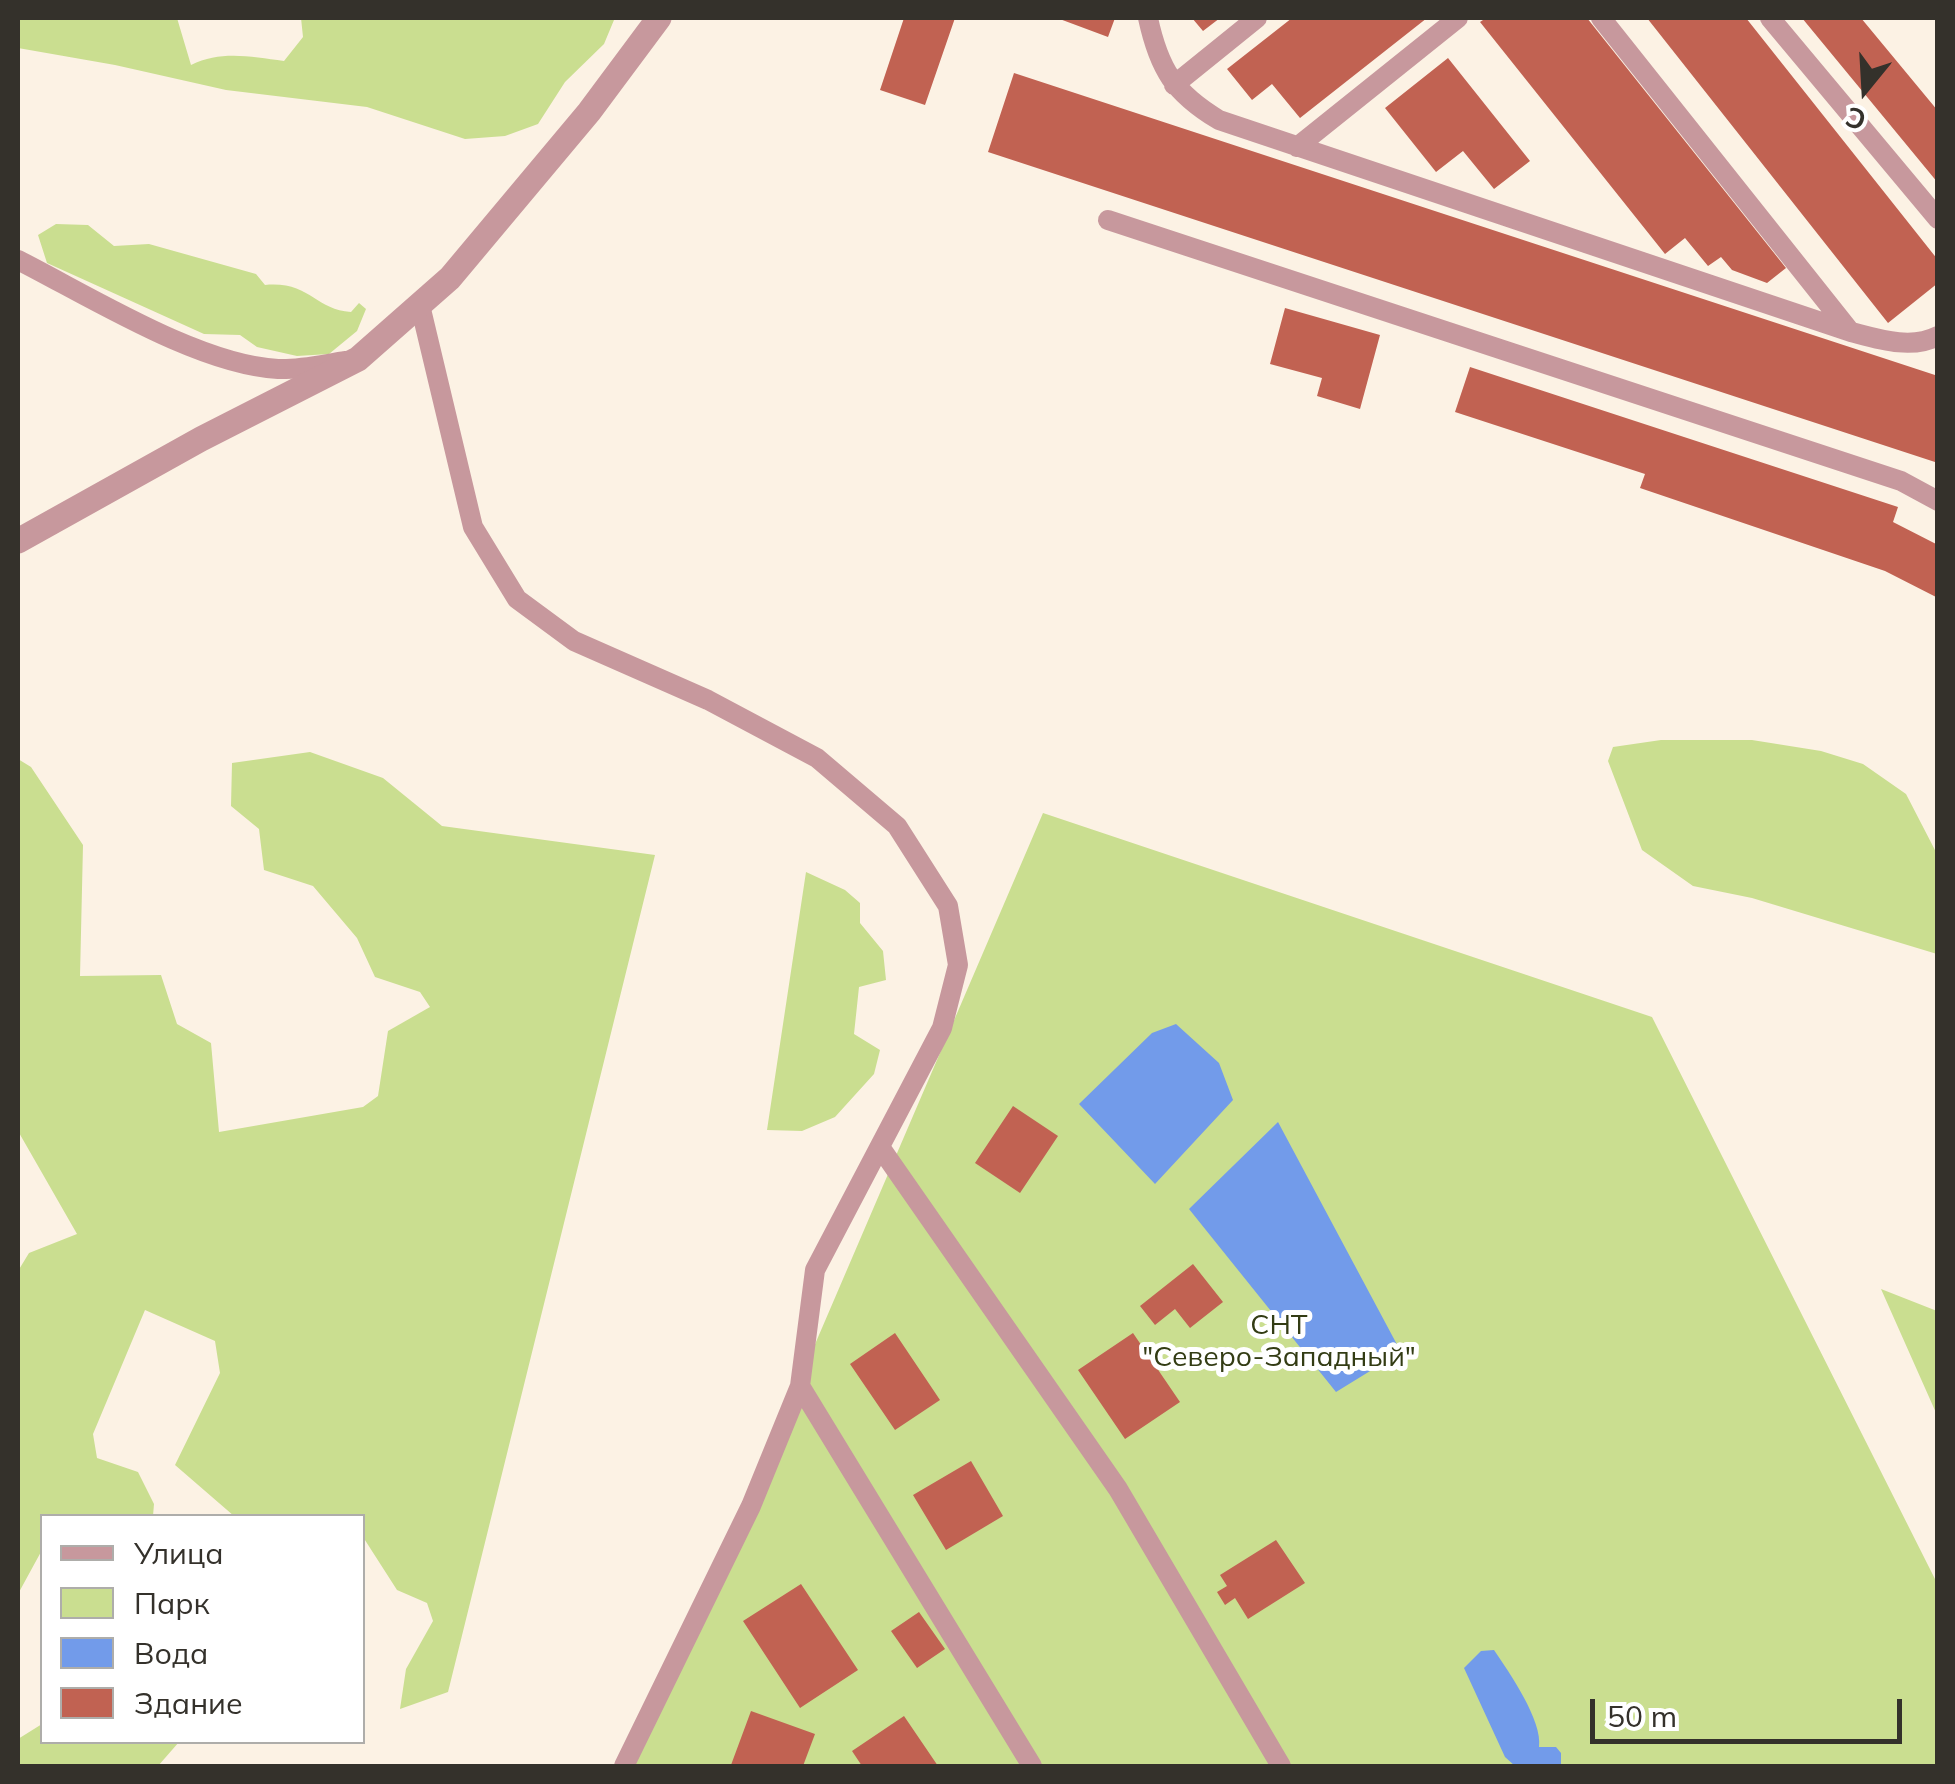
<!DOCTYPE html>
<html>
<head>
<meta charset="utf-8">
<style>
  body { margin:0 }
  #map { position:relative; width:1955px; height:1784px; overflow:hidden; background:#fcf2e4; font-family:Mulish,sans-serif }
  canvas { display:block }
  .frame { position:absolute; inset:0; border:20px solid #34312b; pointer-events:none }
  .legend { position:absolute; left:40px; top:1514px; width:325px; height:230px; box-sizing:border-box; background:#fff; border:2px solid #aeadaa; margin:0; padding:12px 18px; list-style:none; font-size:30px; color:#34312b }
  .legend li { display:flex; align-items:center; gap:20px; height:50px }
  .legend b { width:50px; border:2px solid #aeadaa }
  .north { position:absolute; left:1815px; top:40px; width:100px; height:100px; -webkit-text-stroke:8px #fff; paint-order:stroke; rotate:198deg; font-size:28px; font-weight:700; line-height:40px; text-align:center; color:#34312b }
  .north::after { content:''; display:block; margin:auto; width:35px; height:45px; background:#34312b; clip-path:polygon(50% 0,100% 100%,50% 72%,0 100%) }
  .scale { position:absolute; left:1590px; top:1699px; width:312px; height:45px; box-sizing:border-box; border:5px solid #34312b; border-top:0; padding-left:12px; font-size:30px; line-height:35px; white-space:nowrap; color:#34312b; -webkit-text-stroke:8px #fff; paint-order:stroke }
</style>
</head>
<body>
<div id="map">
<canvas width="1955" height="1784"></canvas>
<div class="frame"></div>
<ul class="legend">
<li><b style="height:12px;background:#c7989d"></b>Улица</li>
<li><b style="height:28px;background:#cade90"></b>Парк</li>
<li><b style="height:28px;background:#729bea"></b>Вода</li>
<li><b style="height:28px;background:#c16252"></b>Здание</li>
</ul>
<div class="north">С</div>
<div class="scale">50 m</div>
</div>
<script>
const g = document.querySelector('canvas').getContext('2d');
g.lineJoin = 'round';
function paint(path, color) { g.fillStyle = color; g.fill(path, 'evenodd'); }
function strokePath(path, color, width, dash) { g.strokeStyle = color; g.lineWidth = width; g.lineCap = dash ? 'butt' : 'round'; g.setLineDash(dash || []); g.stroke(path); }
function label(font, color, halo, rows, align = 'center') {
  g.font = font + ' Mulish,sans-serif'; g.lineWidth = 10; g.setLineDash([]); g.textBaseline = 'middle'; g.strokeStyle = halo; g.fillStyle = color; for (const [text, x, y, turn = 0] of rows) {
    g.save(); g.translate(x, y); g.rotate((+turn || 0) * Math.PI / 180); g.textAlign = isNaN(turn) ? turn : align; if (halo) g.strokeText(text, 0, 0); g.fillText(text, 0, 0); g.restore();
  }
}
paint(new Path2D(`
  M18,18h159l14,47c31,-15 60,-8 93,-4l19,-24 -2,-19h318l-5,2 -10,24 -39,38 -27,42 -33,12 -40,3 -98,-32 -141,-17 -111,-25 -97,-17z
  M56,224l32,1 26,21 35,-2 107,30 9,11c45,-4 50,25 86,27l8,-9 7,6 -9,22 -28,23 -32,2 -40,-9 -17,-12 -36,-1 -157,-71 -9,-28z
  M1661,740h91l69,11 42,13 43,30 31,60v100l-185,-56 -59,-12 -51,-36 -34,-89 5,-14z
  M310,752l73,26 59,48 213,29 -207,837 -48,17 6,-40 27,-48 -6,-18 -30,-13 -34,-53 -1,-21h-128l-59,-51 45,-92 -5,-32 -70,-31 -52,124 4,24 41,14 16,32 -1,12h-111v34l-24,44v-323l11,-18 48,-19 -59,-103v-372l13,8 52,78 -3,131 81,-1 16,49 34,19 8,89 144,-25 15,-11 10,-65 42,-24 -10,-15 -45,-15 -18,-39 -44,-52 -49,-16 -5,-41 -28,-23 1,-43z
  M1043,813l609,204 285,566v183h-1303z
  M806,872l39,18 15,13v20l23,28 3,29 -27,7 -5,47 26,16 -6,24 -39,43 -33,14 -35,-1z
  M1881,1289l56,22v104z
  M42,1724v18h137l-21,24h-140v-27z`), '#cade90');
paint(new Path2D(`
  M1176,1024l43,39 14,37 -78,84 -76,-80 73,-71z
  M1278,1122l123,230 -65,40 -147,-183z
  M1494,1650c15,22 49,71 45,97h17l5,6v13h-46l-10,-9 -41,-89 17,-17z`), '#729bea');
paint(new Path2D(`
  M904,18h51l-30,87 -45,-15z
  M1057,18h58l-7,19z
  M1192,18h28l-17,13z
  M1292,18h135l-127,100 -28,-34 -20,16 -25,-31z
  M1486,18h101l199,250 -19,15 -35,-13 -11,-13 -13,9 -23,-28 -20,16 -185,-232z
  M1647,18h99l192,242v23l-50,40z
  M1802,18h59l77,93v72z
  M1448,58l82,103 -36,28 -31,-38 -27,21 -51,-64z
  M1014,73l924,303v87l-950,-311z
  M1285,308l95,27 -20,74 -43,-13 5,-18 -52,-14z
  M1470,367l428,140 -5,15 45,23v53l-53,-27 -245,-83 5,-14 -190,-62z
  M1013,1106l45,30 -38,57 -45,-30z
  M1193,1264l30,38 -33,26 -15,-19 -20,16 -15,-19z
  M895,1333l45,67 -45,30 -45,-66z
  M1133,1333l47,69 -55,37 -47,-69z
  M971,1461l32,55 -57,34 -33,-55z
  M1276,1540l29,43 -57,36 -13,-21 -10,7 -8,-13 10,-6 -7,-11z
  M801,1584l57,86 -58,38 -57,-87z
  M919,1612l26,37 -28,19 -26,-37z
  M751,1711l64,23 -12,32 -72,-1z
  M904,1716l34,50h-76l-10,-15z`), '#c16252');
strokePath(new Path2D(`
  M1148,18c11,51 26,75 71,102l632,212c27,7 60,18 87,4
  M1601,18l248,312
  M1770,18l168,201
  M1174,85l83,-67
  M1297,147l161,-129
  M1108,220l793,261 37,20
  M18,260c71,36 181,105 260,109 22,1 47,-5 68,-8
  M420,305l53,222 44,72 57,42 134,59 109,58 80,68 51,80 10,59 -16,63 -127,242 -15,116 -49,120 -127,260
  M880,1147l238,342 163,277
  M800,1386l232,380`), '#c7989d', 20);
strokePath(new Path2D(`
  M18,541l183,-102 157,-80 92,-81 139,-166 70,-94`), '#c7989d', 25);
label('28px', '#333c14', '#fff', [
  ["СНТ",1279,1326],
  ["\"Северо-Западный\"",1279,1358]
]);
</script>
</body>
</html>
